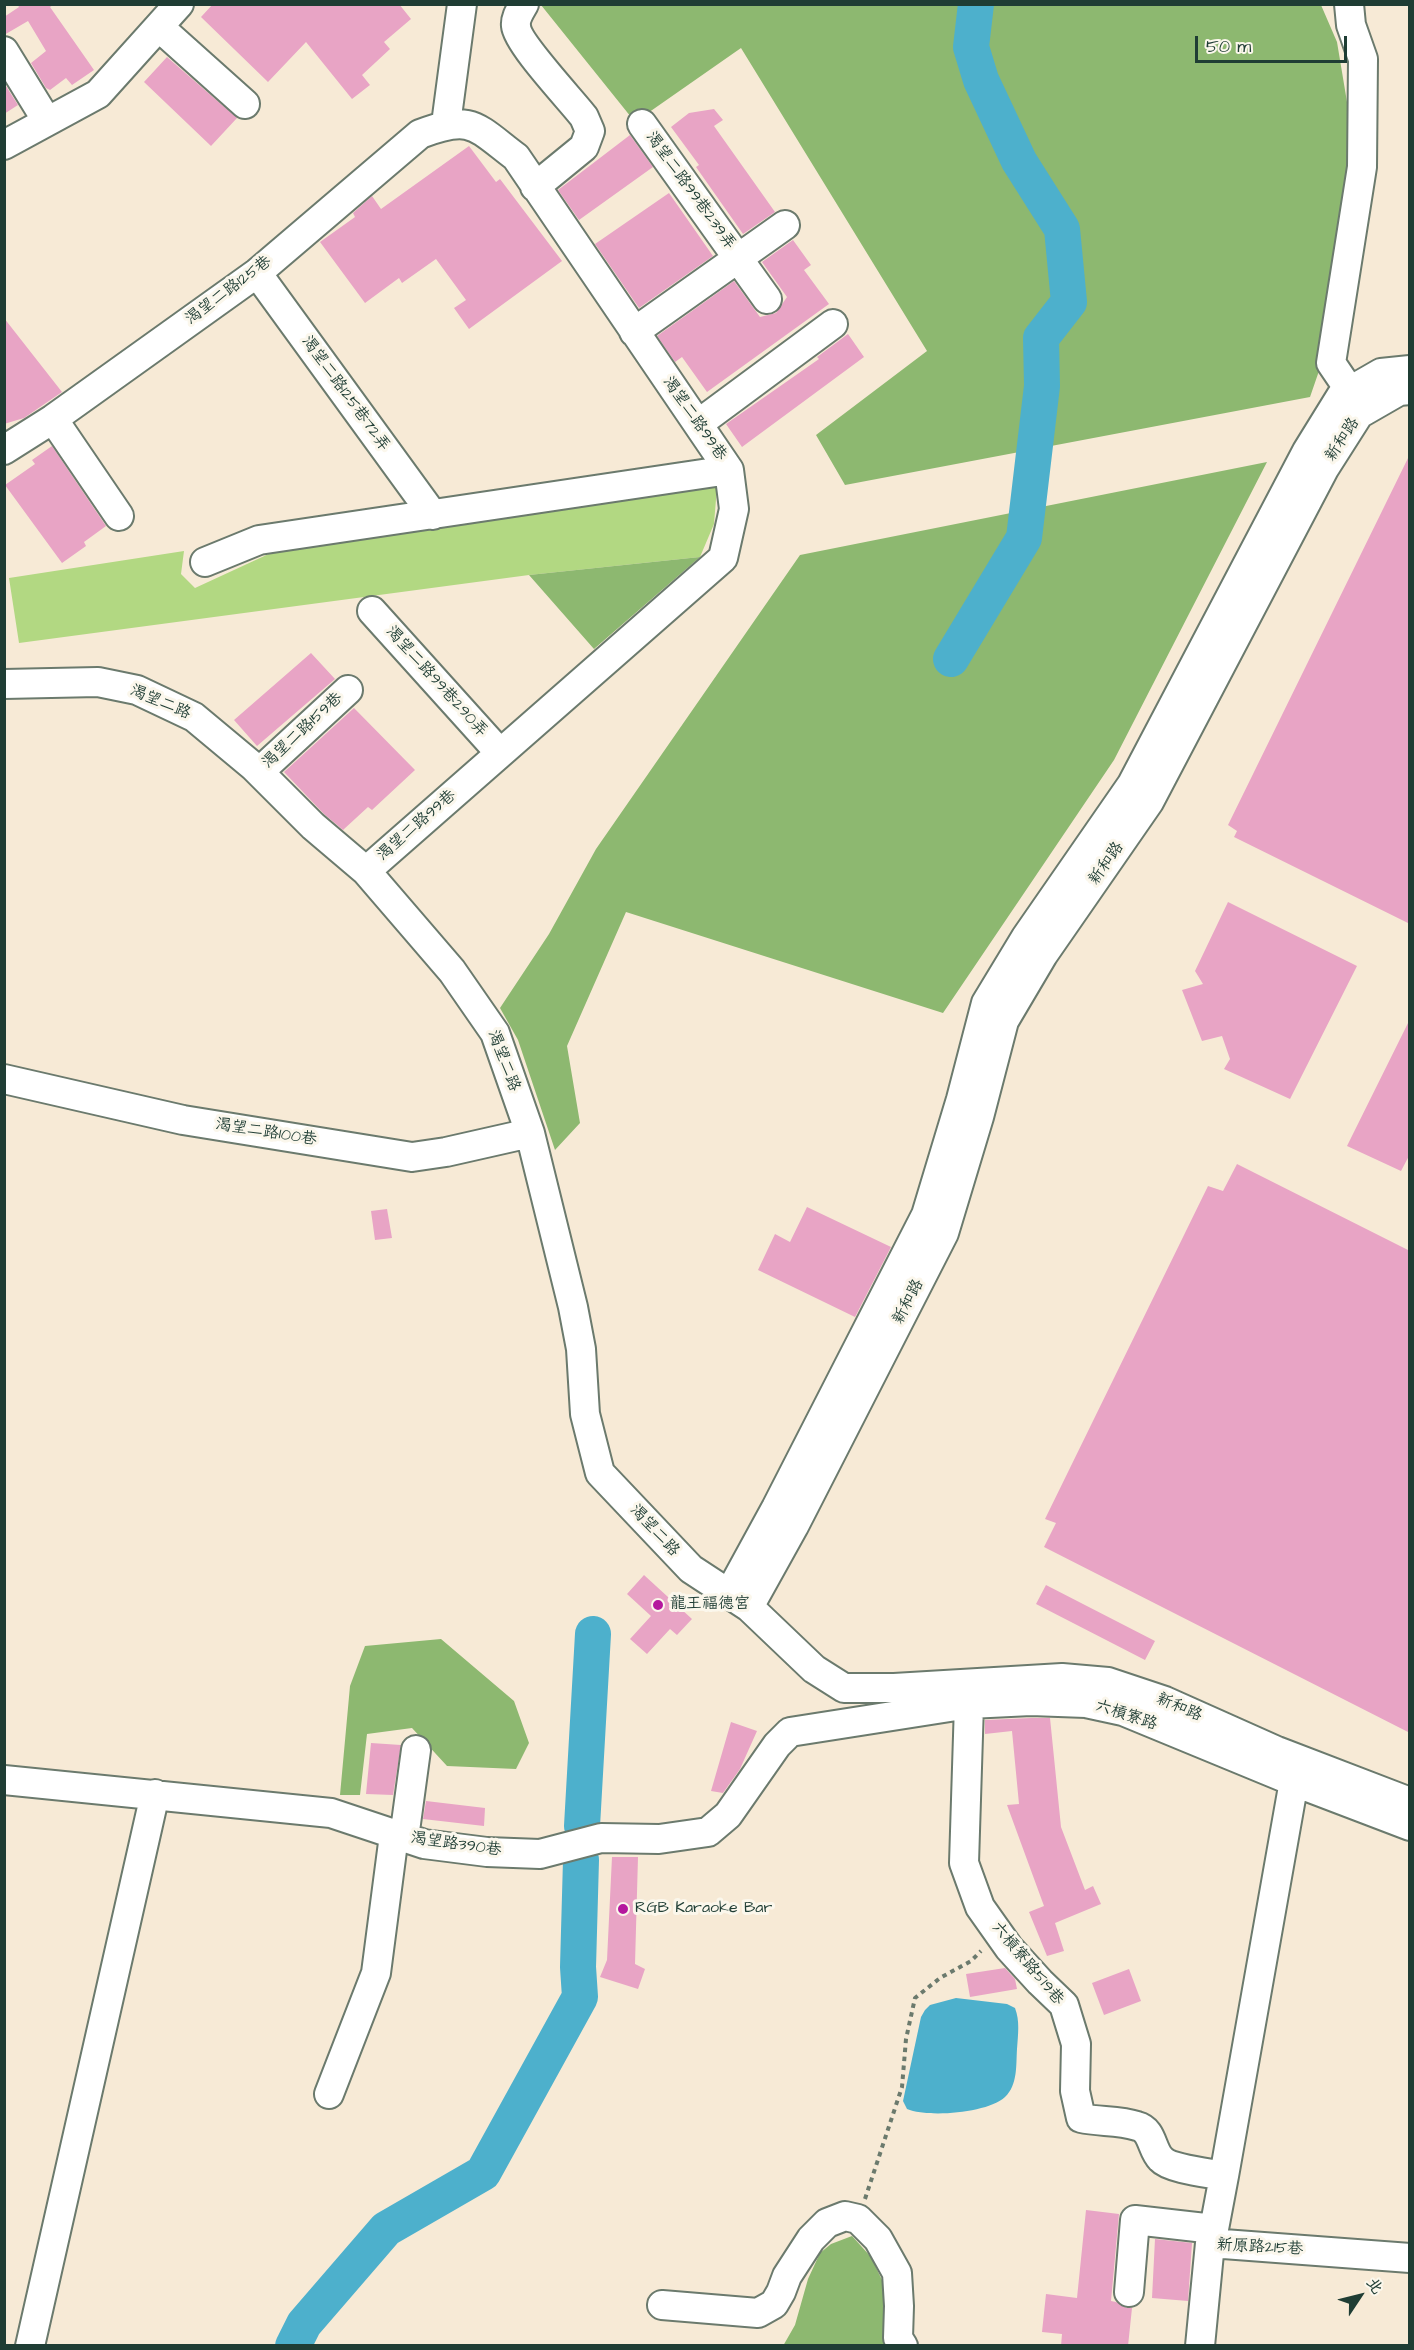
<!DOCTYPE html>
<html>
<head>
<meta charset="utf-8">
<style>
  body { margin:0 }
  #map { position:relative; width:1414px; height:2350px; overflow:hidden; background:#f7ead6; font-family:"Architects Daughter","LXGW WenKai TC",sans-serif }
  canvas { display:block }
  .frame { position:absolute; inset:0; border:6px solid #1f3d34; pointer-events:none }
  .north { position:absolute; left:1330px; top:2266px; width:60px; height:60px; -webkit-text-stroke:4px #fbf7ec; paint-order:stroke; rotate:55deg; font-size:16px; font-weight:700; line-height:24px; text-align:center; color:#1f3d34 }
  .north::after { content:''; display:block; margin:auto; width:21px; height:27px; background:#1f3d34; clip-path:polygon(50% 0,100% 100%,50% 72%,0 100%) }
  .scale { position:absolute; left:1195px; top:36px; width:152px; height:27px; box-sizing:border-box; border:3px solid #1f3d34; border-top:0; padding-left:8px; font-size:18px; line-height:21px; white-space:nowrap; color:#1f3d34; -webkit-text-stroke:4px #fbf7ec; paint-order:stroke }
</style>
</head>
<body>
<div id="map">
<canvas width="1414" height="2350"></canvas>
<div class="frame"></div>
<div class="north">北</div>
<div class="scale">50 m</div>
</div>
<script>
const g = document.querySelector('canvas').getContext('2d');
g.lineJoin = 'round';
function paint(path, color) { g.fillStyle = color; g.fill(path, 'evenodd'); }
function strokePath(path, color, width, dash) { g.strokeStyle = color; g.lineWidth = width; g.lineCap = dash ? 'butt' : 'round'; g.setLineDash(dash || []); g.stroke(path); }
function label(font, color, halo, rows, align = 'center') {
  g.font = font + ' "Architects Daughter","LXGW WenKai TC",sans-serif'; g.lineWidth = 6; g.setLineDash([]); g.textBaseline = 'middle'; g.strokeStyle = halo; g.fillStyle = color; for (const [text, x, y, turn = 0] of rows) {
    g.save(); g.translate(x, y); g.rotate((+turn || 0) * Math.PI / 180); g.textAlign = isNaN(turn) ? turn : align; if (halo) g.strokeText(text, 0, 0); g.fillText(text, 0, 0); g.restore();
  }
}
paint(new Path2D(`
  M717,487l-3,37 -14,33 -171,18 -510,68 -10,-65 175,-27 -3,23 14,14 78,-36z`), '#b2d882');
paint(new Path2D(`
  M541,5h780l16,37 18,108 -26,192 -19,55 -465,88 -29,-50 111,-84 -186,-303 -106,74z
  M1267,462l-153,298 -171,253 -317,-101 -59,134 13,77 -25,27 -37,-110 -18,-32 49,-74 47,-85 204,-294z
  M700,557l-106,92 -65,-74z
  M441,1639l73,62 15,42 -13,26 -69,-3 -35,-38 -45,6 -7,61h-20l10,-109 15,-40z
  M852,2236l19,21 11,23 6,65 -105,1 12,-21 13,-46 12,-26 11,-9z`), '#8db870');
paint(new Path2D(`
  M956,1998l51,6 8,4c5,13 3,26 2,41 -1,15 1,36 -12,48 -17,16 -77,21 -98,12l-4,-8 18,-84 4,-7 5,-5z`), '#4db0cc');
strokePath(new Path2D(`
  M951,659l73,-121 18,-152 -1,-48 28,-36 -7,-73 -43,-68 -38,-81 -10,-33 5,-43
  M582,1826l11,-192
  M293,2346l11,-22 82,-95 97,-56 97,-176 -2,-30 3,-107`), '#4db0cc', 36);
paint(new Path2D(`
  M17,4h37l-4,3 44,63 -22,15 -6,-7 -16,12 -4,-2 -15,-25 15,-12 -18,-30 -24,14v-18l15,-10z
  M213,4h186l12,15 -27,23 6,7 -28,26 8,10 -18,14 -46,-57 -38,40 -67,-65z
  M167,57l70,61 -26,28 -67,-64z
  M4,83l14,22 -14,9z
  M714,109l9,11 -9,6 61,86 -32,22 -47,-67 3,-2 -28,-38 18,-14z
  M630,135l23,32 -74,53 -21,-30z
  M469,146l27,36 4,-3 62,82 -93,68 -15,-21 12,-8 -30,-41 -34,24 -3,-5 -34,25 -45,-61 35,-25 -2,-4 19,-17 9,13z
  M669,193l44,63 -74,52 -44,-64z
  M793,240l18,25 -7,5 25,34 -122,88 -25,-35 -7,5 -18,-26 77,-55 26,36 16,-4 11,-16 -25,-35z
  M4,318l58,74 -38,26 -20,6z
  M848,334l16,23 -122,90 -16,-23 93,-65 -2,-2z
  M52,446l54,80 -22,16 2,4 -24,17 -57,-78 30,-21 -3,-4z
  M1410,454v470l-176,-87 3,-6 -9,-6z
  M311,653l24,26 -78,67 -23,-26z
  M354,708l61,62 -43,40 -4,-3 -25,23 -19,-16 -40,-42z
  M1228,902l129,64 -67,133 -66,-30 6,-10 -8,-23 -20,5 -20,-51 21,-6 -8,-13z
  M1410,1019v135l-9,17 -54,-25z
  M1237,1164l173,87v482l-366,-186 12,-24 -11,-4 163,-333 15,5z
  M807,1207l84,40 -36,70 -97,-47 17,-36 15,8z
  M387,1209l5,29 -17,2 -4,-29z
  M644,1575l48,44 -15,16 -7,-6 -23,25 -17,-15 21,-23 -24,-22z
  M1046,1585l109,56 -10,19 -109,-56z
  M1031,1718h19l11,109 24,63 8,-4 8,18 -46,19 9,28 -17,5 -18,-44 15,-6 -37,-101 12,-1 -7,-73 -27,3v-14z
  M731,1722l26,9 -17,38 -17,24 -12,-2z
  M371,1743l30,2 -8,50 -27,-1z
  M426,1801l59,7 -1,18 -61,-7z
  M612,1857h26l-3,107 10,5 -7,20 -38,-12 7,-17z
  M1005,1968l10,11 2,10 -47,8 -4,-23z
  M1129,1969l12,32 -37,14 -12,-32z
  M1086,2210l33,4 -8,87 5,1 11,6h5l-4,38h-67l1,-12 -20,-2 4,-38 31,4z
  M1155,2239l37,4 -4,58 -36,-3z`), '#e8a4c5');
const minor = new Path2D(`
  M524,4c-4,7 -9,14 -8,22 1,17 55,74 68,91l6,14 -6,16 -49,40
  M1349,4l2,21 12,34 -1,108 -31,196 19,28
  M159,27l86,77
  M4,51l43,70
  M446,124l16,-120
  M642,124l125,175
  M4,145l94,-51 81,-90
  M257,273l176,242
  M634,332l151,-107
  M53,419l66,97
  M698,424l135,-100
  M4,450l49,-31 204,-146 163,-139c52,-20 55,-8 96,23l213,313 5,39 -11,49 -357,313
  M205,562l54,-22 470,-70
  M372,611l128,142
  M4,684l94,-2 39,8 57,27 60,50 59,59 53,45 86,100 43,62 35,100 43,174 8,42 4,65 15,59 91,96 58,38 65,62 30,19h50l168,-10 46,4 57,19 112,50 133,51
  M259,772l89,-82
  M4,1079l179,41 229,37 34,-5 84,-19
  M729,1594l47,-86 150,-293 35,-116 25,-96 40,-66 106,-153 175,-333 34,-55 40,-23 29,-3
  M749,1607l45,-81 150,-293 35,-116 25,-96 39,-66 106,-153 175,-333 35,-55 40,-23 11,-1
  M969,1704l-5,159 16,44 29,41 31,34 24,23 12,39 -1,47 6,27c18,4 38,2 56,8 16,4 14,23 24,33 9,10 49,14 63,17l-10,53
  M4,1780l327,33 93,31 63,8 53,2 61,-16 58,1 49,-7 20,-17 49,-70 13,-13 179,-28 62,-3 55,2 37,8 182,75 105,40
  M404,1838l12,-88
  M329,2094l47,-121 18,-138
  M1224,2176l70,-395
  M1129,2292l6,-72 79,9 -4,14
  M662,2305l96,8 16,-9 7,-12 6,-16 24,-37 16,-16 18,-7 13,3 20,20 19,34 2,33 -1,32 5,8
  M30,2346l125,-552
  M1200,2346l10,-103 200,15`);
strokePath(minor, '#6b7a6d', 32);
strokePath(new Path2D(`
  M865,2199l37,-112 4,-48 9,-41 25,-20 31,-17 10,-10`), '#6b7a6d', 4, [4.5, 4.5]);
strokePath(minor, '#fff', 28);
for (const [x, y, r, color] of [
  [658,1605,6,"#b5179e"],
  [623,1909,6,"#b5179e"]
]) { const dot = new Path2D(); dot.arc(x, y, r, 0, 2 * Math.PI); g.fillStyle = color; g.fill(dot); strokePath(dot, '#fbf7ec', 2); }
label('16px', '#1f3d34', '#fbf7ec', [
  ["渴望二路99巷239弄",690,191,54],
  ["渴望二路125巷",229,291,-37],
  ["渴望二路125巷72弄",345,394,54],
  ["渴望二路99巷",694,419,55],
  ["新和路",1343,440,-57],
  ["渴望二路99巷290弄",436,682,48],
  ["渴望二路",160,703,23],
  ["渴望二路159巷",303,731,-43],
  ["渴望二路99巷",417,826,-41],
  ["新和路",1107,864,-55],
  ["渴望二路",503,1061,69],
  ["渴望二路100巷",266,1133,9],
  ["新和路",909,1302,-63],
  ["渴望二路",654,1531,47],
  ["新和路",1179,1708,23],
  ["六槓寮路",1126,1716,18],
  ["渴望路390巷",456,1845,8],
  ["六槓寮路519巷",1027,1964,50],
  ["新原路215巷",1260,2248,3]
]);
label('16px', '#1f3d34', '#fbf7ec', [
  ["龍王福德宮",670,1605],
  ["RGB Karaoke Bar",635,1909]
], 'left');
</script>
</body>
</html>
